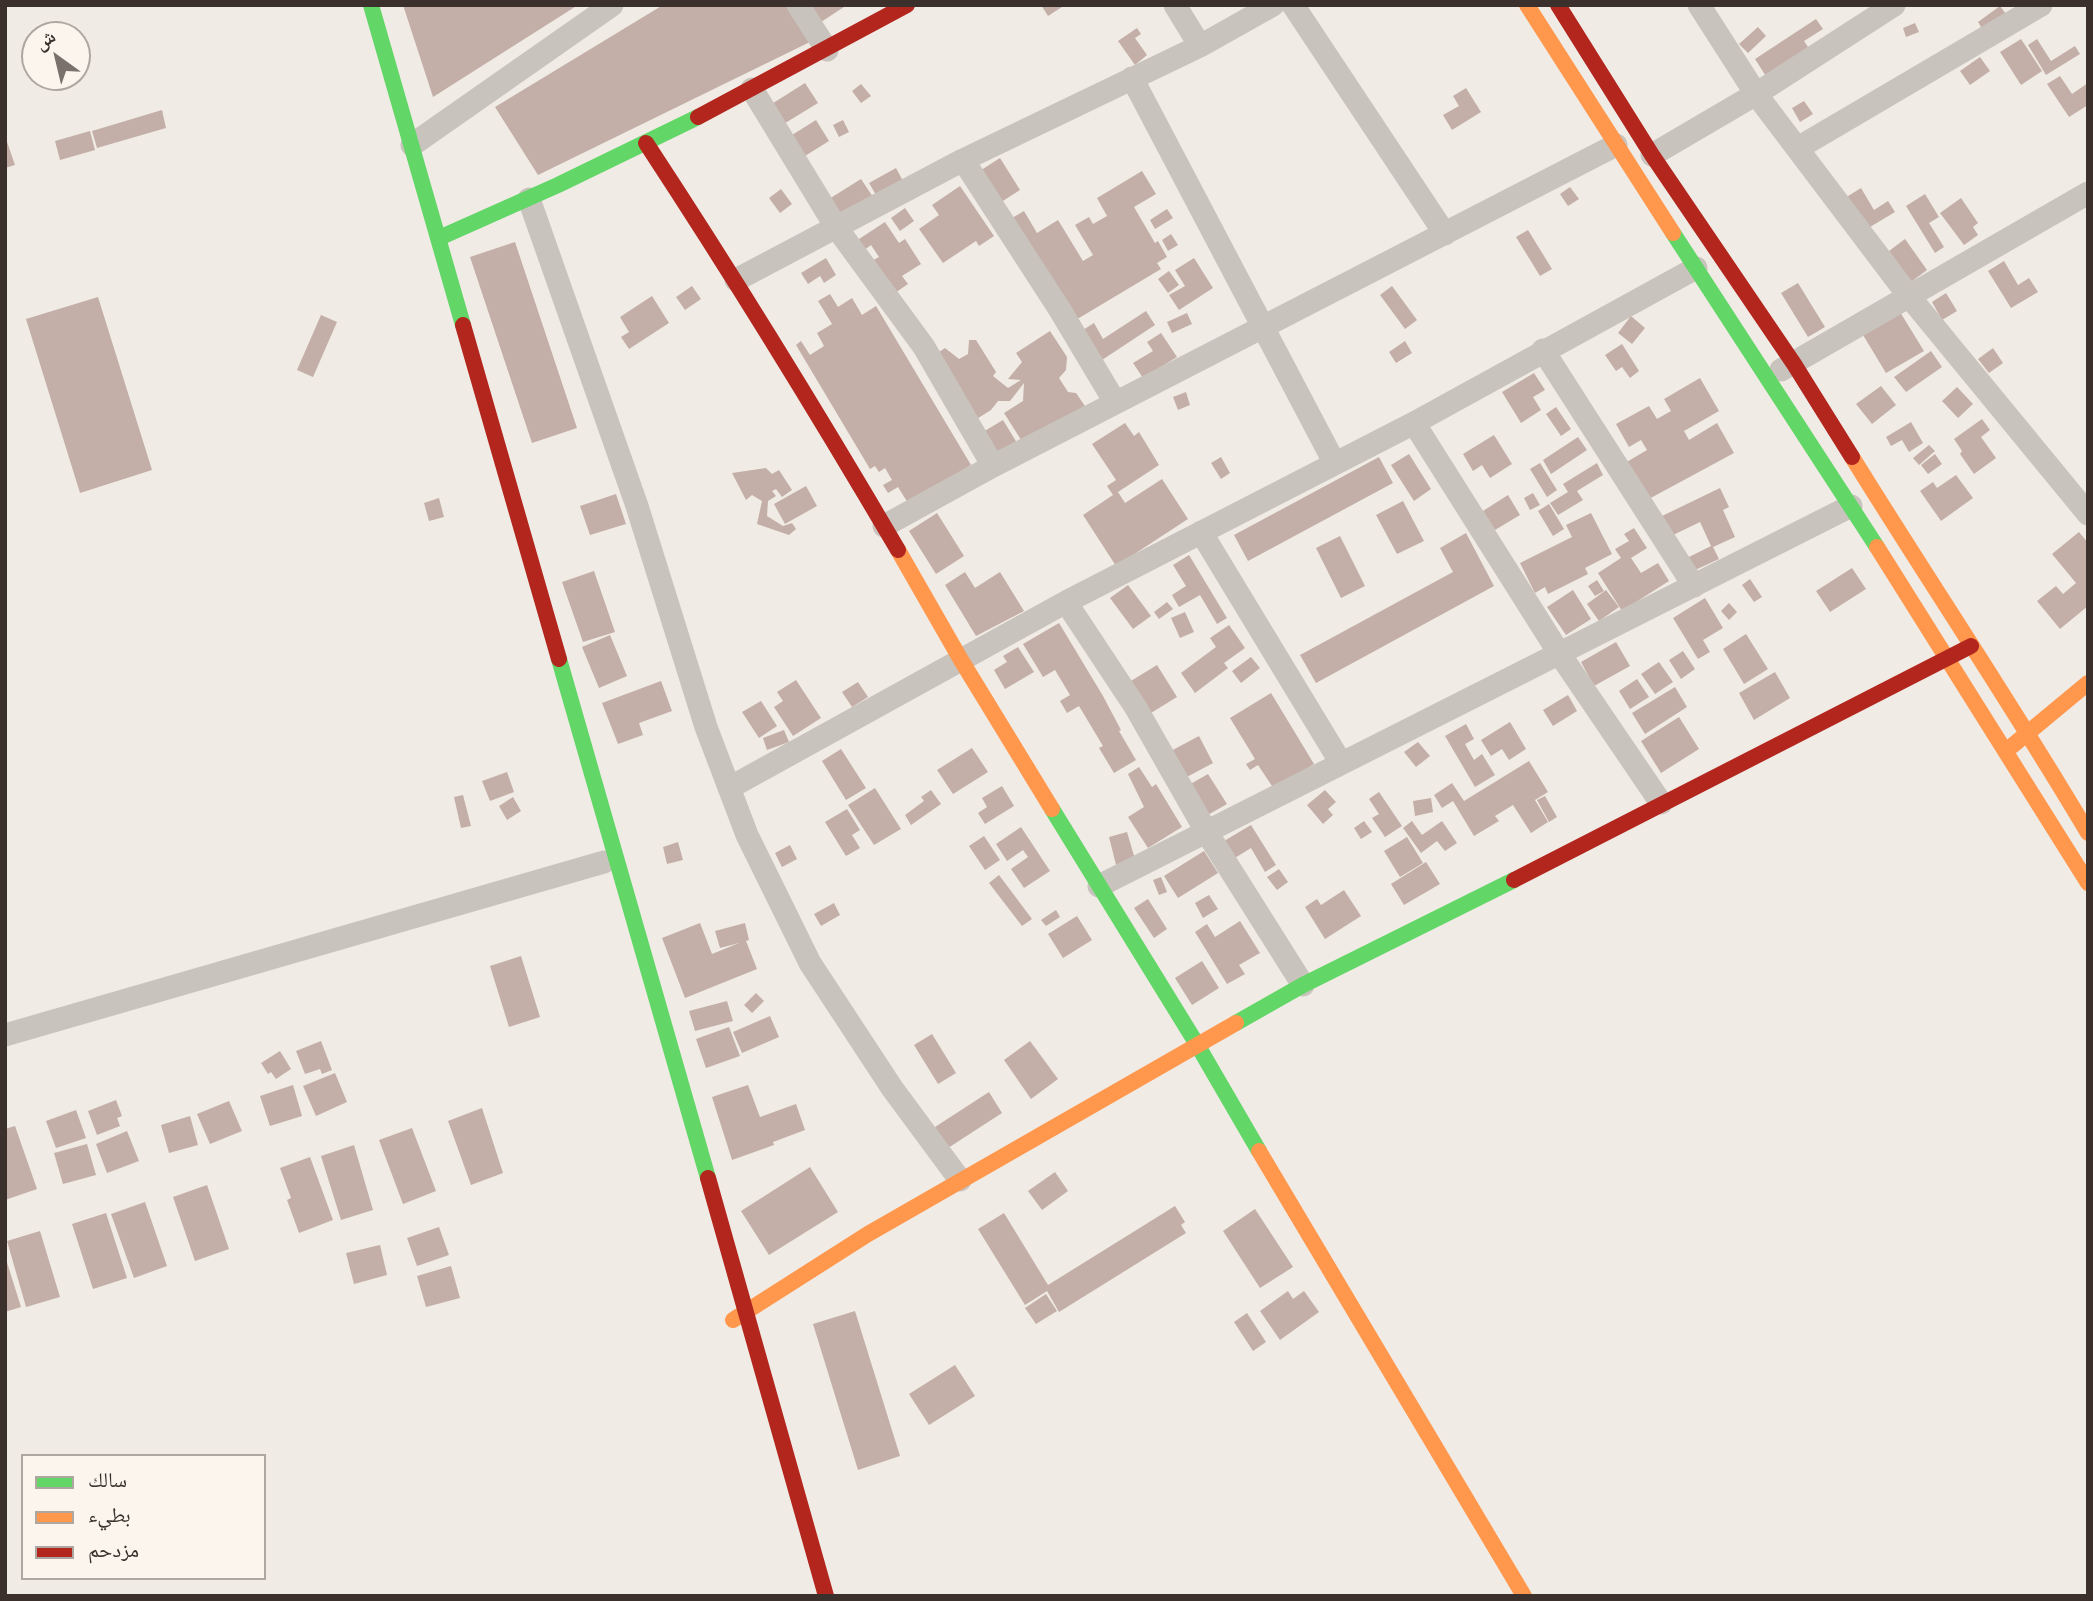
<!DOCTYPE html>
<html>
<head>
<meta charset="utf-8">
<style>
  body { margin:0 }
  #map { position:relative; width:2093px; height:1601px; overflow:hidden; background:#f0ebe5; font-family:"DM Sans","Noto Naskh Arabic",sans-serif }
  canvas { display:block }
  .frame { position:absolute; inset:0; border:7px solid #3b302b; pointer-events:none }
  .legend { position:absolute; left:21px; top:1454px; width:245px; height:126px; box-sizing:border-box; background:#fbf5ee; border:2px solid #aea6a0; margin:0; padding:9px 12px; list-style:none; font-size:21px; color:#3b302b }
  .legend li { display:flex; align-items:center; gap:14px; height:35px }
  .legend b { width:35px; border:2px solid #aea6a0 }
  .north { position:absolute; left:21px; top:21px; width:70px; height:70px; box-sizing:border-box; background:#fbf5ee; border:2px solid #aea6a0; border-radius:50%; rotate:326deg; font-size:19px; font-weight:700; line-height:28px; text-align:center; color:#3b302b }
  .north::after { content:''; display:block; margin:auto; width:24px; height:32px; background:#7a716c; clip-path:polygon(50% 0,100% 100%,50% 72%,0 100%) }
</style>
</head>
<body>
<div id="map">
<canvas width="2093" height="1601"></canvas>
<div class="frame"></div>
<ul class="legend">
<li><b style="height:9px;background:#63d668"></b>سالك</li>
<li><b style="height:9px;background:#ff974d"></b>بطيء</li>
<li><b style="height:9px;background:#b3261e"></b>مزدحم</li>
</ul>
<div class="north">ش</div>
</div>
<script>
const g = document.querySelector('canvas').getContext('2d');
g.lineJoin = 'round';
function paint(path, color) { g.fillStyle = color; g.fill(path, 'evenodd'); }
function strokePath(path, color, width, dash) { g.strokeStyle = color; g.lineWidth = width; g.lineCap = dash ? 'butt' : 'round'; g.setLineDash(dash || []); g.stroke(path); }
paint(new Path2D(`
  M403,5h175l-145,92z
  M663,5h126l23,36 -274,134 -43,-68z
  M802,5h45l-32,21z
  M1041,5h24l-17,11z
  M2000,6l9,12 -23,17 -8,-13z
  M1816,19l7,10 -19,12 8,12 -43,28 -14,-22z
  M1915,23l4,9 -13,5 -3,-9z
  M1758,27l8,9 -18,17 -9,-9z
  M1137,28l4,6 -6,4 12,17 -12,10 -17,-24z
  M2021,39l21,32 -21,14 -21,-33z
  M2037,39l14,22 24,-15 5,8 -34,21 -18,-30z
  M1980,57l10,14 -20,14 -10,-14z
  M2060,76l12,18 16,-11v22l-19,12 -22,-33z
  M805,83l13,20 -36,22 -12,-20z
  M861,84l10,12 -10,7 -9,-12z
  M1466,88l15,24 -29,18 -9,-15 16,-9 -6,-10z
  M1804,101l9,13 -13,8 -8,-14z
  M162,110l4,18 -69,20 -5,-17z
  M816,120l13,21 -24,15 -13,-21z
  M843,120l6,12 -10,5 -6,-12z
  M90,131l5,19 -35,10 -5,-19z
  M5,136l10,29 -10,3z
  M1000,158l20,32 -22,14 -20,-32z
  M896,168l7,13 -27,14 -7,-12z
  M1142,171l14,23 -22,13 21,36 3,-2 9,16 -10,6 4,6 -87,52 -62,-103 12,-7 13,22 21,-13 25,41 10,-6 -18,-30 14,-8 4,7 14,-8 -10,-18z
  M861,179l12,18 -32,20 -12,-18z
  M960,186l34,50 -15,10 -3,-5 -33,22 -24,-34 20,-14 -7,-10z
  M1570,187l9,12 -11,7 -8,-12z
  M1861,188l13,22 14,-9 7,11 -30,18 -20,-32z
  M781,189l11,15 -12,9 -11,-15z
  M1925,194l14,23 -10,6 15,24 -9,6 -29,-47z
  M1961,198l17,25 -5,4 5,8 -14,10 -24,-32z
  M905,208l9,13 -14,10 -9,-13z
  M1167,209l6,9 -18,11 -5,-9z
  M885,222l14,21 6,-4 16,25 -19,12 6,8 -16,11 -22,-33 9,-5 -8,-12 -8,6 -7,-10z
  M1528,230l24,39 -12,7 -24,-39z
  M1171,234l7,11 -10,6 -6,-11z
  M1905,239l22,31 -16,12 -22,-31z
  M515,242l62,186 -45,15 -62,-186z
  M826,258l10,17 -12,8 -4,-7 -12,8 -7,-11z
  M1194,258l19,30 -34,22 -10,-15 16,-9 -10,-16z
  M2004,261l14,24 11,-7 9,14 -27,16 -23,-37z
  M1169,271l10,14 -11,8 -10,-14z
  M1798,283l27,44 -17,10 -27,-44z
  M692,286l9,13 -16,11 -9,-13z
  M1392,286l25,34 -12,9 -25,-34z
  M1946,293l11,18 -15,9 -10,-18z
  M830,294l8,13 14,-9 10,17 14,-9 95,159 -63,38 -10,-16 -10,6 -5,-8 9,-5 -7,-12 -6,4 -4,-6 -5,3 -74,-124 5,-4 9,14 14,-9 -7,-13 15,-9 -14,-23z
  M652,296l17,27 -40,26 -8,-12 8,-5 -9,-15z
  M98,297l54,173 -72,23 -54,-174z
  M1146,311l9,14 -53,35 -19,-30 11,-7 9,16z
  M1900,312l24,39 -38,22 -23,-38z
  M1187,313l5,11 -20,9 -5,-11z
  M321,315l16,7 -24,55 -16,-7z
  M1631,316l14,12 -13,16 -14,-11z
  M1050,331l17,26 -1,13 -7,8 9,14 8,1 9,13 -60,40 -21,-33 19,-12 1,-18 -14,18h-12l-7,9 -16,10 -42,-64 12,-8 14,11 9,-5 1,-14h7l20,32 -3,4 15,12 13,-8 -13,-1 14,-17 -6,-9z
  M1161,333l16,24 -34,21 -10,-15 20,-12 -6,-9z
  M1405,341l7,12 -16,10 -7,-11z
  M1622,344l17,27 -9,7 -8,-11 -6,4 -11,-16z
  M1993,348l10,15 -14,10 -11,-14z
  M1931,351l11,16 -36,25 -12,-15z
  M1534,373l11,17 -12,7 8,13 -20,13 -19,-31z
  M1700,378l19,33 -35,20 5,9 28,-17 17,30 -87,47 -22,-37 22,-13 -6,-10 -12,7 -13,-23 33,-18 8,13 14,-8 -7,-12z
  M1881,386l15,19 -24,19 -16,-20z
  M1957,387l16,17 -15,14 -16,-17z
  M1186,392l4,13 -12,5 -5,-13z
  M1556,407l15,22 -10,7 -15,-22z
  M1982,419l8,11 -9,7 15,21 -22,16 -14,-20 2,-3 -8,-12z
  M1003,420l14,23 -20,13 -14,-24z
  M1911,422l12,21 -14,9 -7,-12 -11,6 -5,-9z
  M1125,423l9,13 5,-4 20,33 -41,27 7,11 37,-24 26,40 -72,47 -33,-51 30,-20 -6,-9 9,-6 -24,-36z
  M1494,435l18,29 -22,14 -8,-13 -9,6 -10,-17z
  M1578,437l9,13 -36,24 -8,-14z
  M1929,445l6,6 -16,14 -6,-7z
  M1409,454l22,35 -17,12 -23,-36z
  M1935,454l7,10 -14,10 -7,-9z
  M1221,457l9,16 -9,6 -10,-16z
  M1379,457l14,26 -145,78 -14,-26z
  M1540,463l17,27 -10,7 -17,-28z
  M1597,463l6,12 -26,16 6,9 -25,15 -8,-12 18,-11 -5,-8z
  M766,468l6,6 7,-4 13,20 -10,7 -6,-8 -4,2 4,5 -8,5 -1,15 16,10 9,-3 4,6 -7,6 -32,-11 5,-23 -10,-6 -6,5 -14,-27z
  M1956,475l17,23 -32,23 -21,-30 13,-9 4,6z
  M806,486l11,20 -32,18 -11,-20z
  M1720,488l9,19 -6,3 12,27 -22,10 6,12 -26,12 -6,-13 24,-12 -11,-24 -29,14 -9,-20z
  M1533,493l7,12 -10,5 -6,-12z
  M616,494l10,30 -36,11 -10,-29z
  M1508,495l12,20 -25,15 -12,-19z
  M439,498l5,19 -15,4 -5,-18z
  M1403,501l21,40 -27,13 -21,-39z
  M1549,504l15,25 -11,7 -15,-25z
  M937,513l27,43 -28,18 -27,-43z
  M1591,513l21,41 -27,14 3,6 -40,20 -3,-7 -10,6 -15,-30 52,-26 -6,-12z
  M1634,528l13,20 -16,10 10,15 17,-10 11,18 -47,30 -24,-38 23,-15 -6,-9 14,-8 -5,-7z
  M2079,532l9,11v63l-28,23 -23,-28 19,-15 7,8 13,-11 -24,-29z
  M1466,533l28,53 -178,97 -16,-28 153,-83 -13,-24z
  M1340,536l25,50 -24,12 -25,-50z
  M1189,555l38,63 -10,6 -17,-29 -21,12 -7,-12 14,-9 -13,-21z
  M1852,568l14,21 -36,23 -14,-21z
  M594,571l21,61 -32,10 -21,-60z
  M965,572l10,16 25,-16 24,39 -48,25 -31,-51z
  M1750,579l12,18 -8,5 -12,-17z
  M1597,580l7,11 -9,5 -7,-10z
  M1128,585l23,31 -18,13 -23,-31z
  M1573,590l18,29 -25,16 -19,-28z
  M1606,590l13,17 -20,14 -12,-17z
  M1705,598l18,30 -20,12 7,12 -12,7 -25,-41z
  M1167,602l6,7 -14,10 -5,-7z
  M1729,603l8,9 -8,8 -8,-9z
  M1185,612l9,20 -14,6 -9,-20z
  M1059,623l44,73 18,34 -2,1 17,29 -22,13 -15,-25 4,-2 -24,-40 -12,7 -7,-12 10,-6 -15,-25 -12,7 -20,-33z
  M1229,625l16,23 -21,15 4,5 -33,25 -14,-20 35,-26 -6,-9z
  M1746,634l22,35 -24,15 -21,-35z
  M610,635l17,41 -28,12 -17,-41z
  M1616,642l14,24 -36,20 -13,-24z
  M1018,647l16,25 -29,17 -11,-19 13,-8 -4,-6z
  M1683,651l12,18 -14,10 -12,-19z
  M1251,657l9,11 -19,15 -9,-12z
  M1659,662l14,20 -18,12 -14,-20z
  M1157,665l20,32 -31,19 -20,-32z
  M1775,672l15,26 -36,22 -15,-27z
  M1637,679l12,18 -19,12 -11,-18z
  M796,680l25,38 -28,18 -19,-29 9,-6 -6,-9z
  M661,681l11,30 -33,12 4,12 -25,9 -16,-41z
  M858,682l10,15 -16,10 -10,-15z
  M1675,687l12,20 -42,27 -13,-21z
  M1271,693l43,71 -40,25 -16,-24 -8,5 -4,-6 9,-5 -25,-41z
  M1568,695l9,16 -24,15 -10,-16z
  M761,701l16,25 -18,12 -17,-26z
  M1679,717l20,32 -38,24 -20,-32z
  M1510,722l16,27 -17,11 -7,-11 -11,7 -10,-16z
  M1466,724l8,15 -9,5 9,16 8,-6 13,21 -20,12 -30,-51z
  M784,730l5,12 -22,8 -4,-12z
  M1199,736l14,27 -30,16 -14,-27z
  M1418,742l12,14 -14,11 -12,-15z
  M972,748l16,24 -35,22 -16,-24z
  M841,749l25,39 -20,12 -24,-39z
  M1529,761l19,31 -13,8 13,22 -17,11 -18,-28 -18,11 4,5 -25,15 -21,-35 -11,7 -8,-13 18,-12 12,18z
  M1139,767l13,20 4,-3 26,43 -34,21 -20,-31 16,-10 -16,-33z
  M507,772l7,20 -24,9 -8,-20z
  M1208,774l19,30 -21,12 -19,-30z
  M1002,786l12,20 -29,18 -7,-11 9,-6 -5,-9z
  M875,788l26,41 -27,16 -26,-40z
  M931,790l10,14 -30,21 -6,-10 19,-14 -3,-4z
  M1325,790l11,12 -8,7 5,6 -10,9 -16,-19z
  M1379,792l23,34 -17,11 -13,-19 7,-4 -10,-15z
  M463,795l8,31 -10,2 -7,-31z
  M1545,796l12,21 -8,5 -12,-22z
  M513,797l8,14 -14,9 -8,-14z
  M1431,798l2,14 -18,4 -2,-15z
  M847,809l13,21 -8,5 8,13 -14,8 -21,-34z
  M1364,821l8,11 -11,7 -7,-11z
  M1412,821l10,14 20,-14 15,22 -12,8 -8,-10 -16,12 -18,-25z
  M1251,825l25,40 -11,7 -14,-24 -21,13 -11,-17z
  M1021,827l29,44 -26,17 -13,-19 17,-12 -5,-7 -16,11 -11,-17z
  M1127,832l8,27 -19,6 -7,-28z
  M984,836l16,24 -15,10 -16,-24z
  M1407,837l16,26 -23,14 -16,-26z
  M678,842l5,18 -16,4 -4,-17z
  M790,845l7,14 -15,8 -7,-14z
  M1204,851l14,22 -40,25 -14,-22z
  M1426,862l14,22 -36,21 -13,-21z
  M1279,869l9,13 -11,8 -10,-13z
  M999,875l33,44 -10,7 -33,-43z
  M1161,877l6,15 -8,3 -6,-15z
  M1344,890l17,26 -36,23 -20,-32 12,-8 4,6z
  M1209,895l9,14 -15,9 -8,-15z
  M1148,899l19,30 -13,9 -20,-30z
  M834,903l6,12 -19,11 -7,-12z
  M1056,910l4,7 -14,9 -5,-6z
  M1077,916l15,24 -29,18 -15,-24z
  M1240,921l20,32 -21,12 6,9 -18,10 -32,-52 12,-8 8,13z
  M700,923l12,31 27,-11 -19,5 -5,-17 30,-8 4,17 -3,1 11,28 -72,29 -23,-60z
  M521,956l19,61 -31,10 -19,-61z
  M1202,961l17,27 -27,17 -17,-27z
  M756,993l8,8 -12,12 -8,-8z
  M727,1001l6,20 -38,10 -6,-20z
  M770,1016l9,21 -37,16 -9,-21z
  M729,1027l11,29 -34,12 -10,-29z
  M932,1034l24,39 -18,11 -24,-39z
  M321,1041l11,29 -10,4 -2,-5 -15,5 -9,-23z
  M1030,1041l28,38 -27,20 -27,-39z
  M280,1051l11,18 -15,10 -5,-7 -3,2 -7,-11z
  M335,1073l12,29 -31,14 -13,-30z
  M293,1085l9,31 -32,10 -10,-30z
  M748,1085l12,32 36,-13 9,26 -32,12 1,3 -42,15 -20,-63z
  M989,1092l13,21 -54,35 -13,-21z
  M116,1100l6,16 -5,2 3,8 -23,9 -9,-24z
  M229,1101l13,30 -32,13 -13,-30z
  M482,1108l21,65 -32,12 -23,-64z
  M76,1110l10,28 -30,10 -10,-27z
  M190,1116l8,29 -29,8 -8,-28z
  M15,1126l22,63 -32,11v-71z
  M412,1128l24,63 -33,13 -24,-64z
  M127,1131l12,30 -32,12 -11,-29z
  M87,1144l9,31 -33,9 -9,-31z
  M354,1145l19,65 -32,10 -20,-64z
  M310,1157l23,63 -34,13 -12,-33 4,-2 -11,-30z
  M810,1167l28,45 -69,43 -28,-44z
  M1055,1172l13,19 -26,19 -14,-19z
  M207,1185l22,64 -34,12 -22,-64z
  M145,1202l22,64 -33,12 -23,-64z
  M1175,1206l10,16 -4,3 5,8 -127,79 -12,-21 -22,14 -47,-76 26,-16 44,72z
  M1255,1209l38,58 -33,21 -37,-57z
  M106,1213l21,65 -34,11 -21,-65z
  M439,1227l10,28 -32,11 -10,-28z
  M40,1231l20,66 -34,10 -19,-66z
  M380,1245l7,30 -33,9 -8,-31z
  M5,1256l16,51 -16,5z
  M451,1266l9,32 -34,9 -9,-31z
  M1288,1291l5,8 11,-8 15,21 -39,28 -20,-29z
  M1046,1294l11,17 -21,13 -11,-16z
  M855,1311l45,145 -42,14 -45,-146z
  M1247,1313l19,29 -13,9 -19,-29z
  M955,1365l20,31 -46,29 -20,-31z`), '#c3afa7');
strokePath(new Path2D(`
  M798,5l29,45
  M1175,5l25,41
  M1293,5l152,229
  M1699,5l57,89 152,201 180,219
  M1132,78l202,384
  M752,89l84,138 88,120 69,119
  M412,145l200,-140
  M1798,148l243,-143
  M1652,155l104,-61 138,-89
  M963,160l97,150 55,92
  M529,199l108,307 69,221 41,108 63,128 82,125 68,92
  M736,280l227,-120 237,-114 73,-41
  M1543,350l151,236
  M1781,370l307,-177
  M1414,423l145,230 102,150
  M884,526l109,-60 623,-321
  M1201,532l140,231
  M1066,602l70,106 70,123 97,154
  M729,788l337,-186 348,-179 282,-155
  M1099,886l752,-380
  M5,1035l599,-173`), '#c9c3be', 23);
strokePath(new Path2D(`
  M371,5l92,320
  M1673,233l204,314
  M439,238l119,-53 140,-68
  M559,659l149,519
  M1052,809l146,237 61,105
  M1236,1023l67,-38 211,-105`), '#63d668', 16);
strokePath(new Path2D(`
  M1527,5l146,228
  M1852,457c78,126 161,249 236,376
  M1877,547l211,336
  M898,550l63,110 91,149
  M2012,746l76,-63
  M1259,1151l265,445
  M733,1320l135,-86 368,-211`), '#ff974d', 16);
strokePath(new Path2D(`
  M1558,5l94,150 142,209 58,93
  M698,117l209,-112
  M646,143c88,134 171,269 252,407
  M463,325l96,334
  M1514,880l457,-234
  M708,1178l118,418`), '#b3261e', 16);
</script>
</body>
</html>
